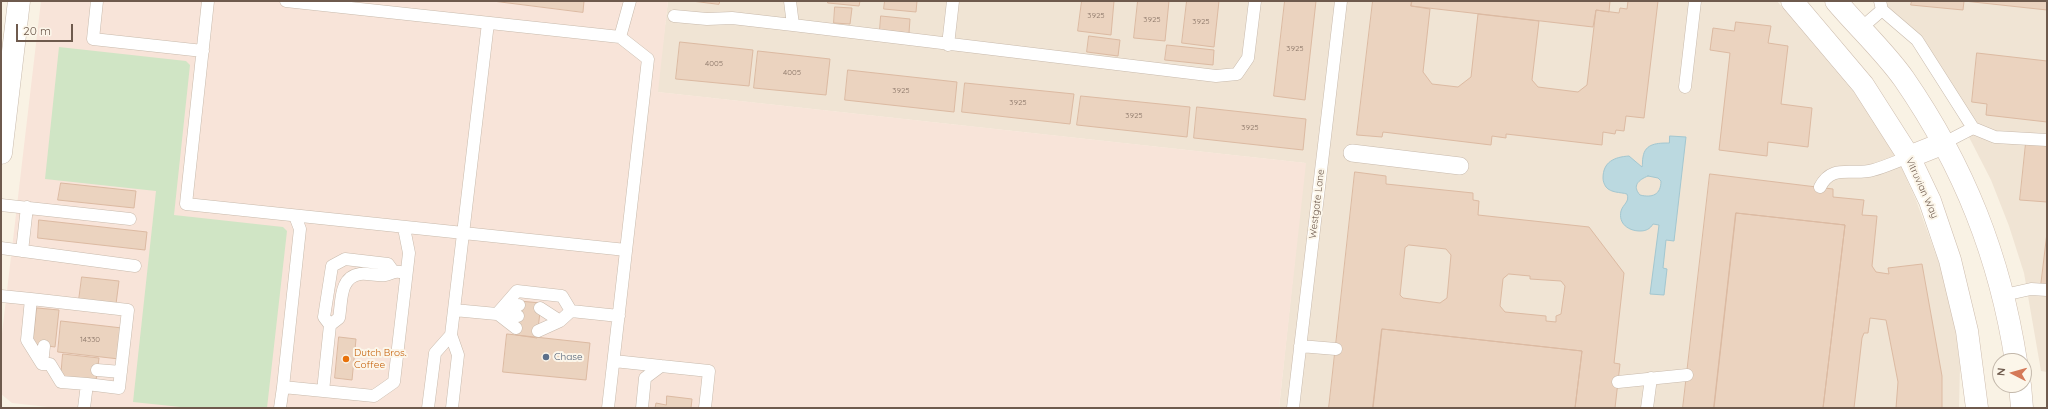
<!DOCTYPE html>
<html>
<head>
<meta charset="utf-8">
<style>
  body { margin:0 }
  #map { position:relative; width:2048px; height:409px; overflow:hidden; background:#f9f2e4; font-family:Quicksand,sans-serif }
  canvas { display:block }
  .frame { position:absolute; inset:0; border:2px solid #6e5a4d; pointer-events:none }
  .north { position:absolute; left:1992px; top:353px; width:40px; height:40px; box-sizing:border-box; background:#fcf6ea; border:1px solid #c3b8ab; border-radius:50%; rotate:276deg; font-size:11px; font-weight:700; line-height:16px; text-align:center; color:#6e5a4d }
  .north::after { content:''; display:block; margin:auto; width:14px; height:18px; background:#d57958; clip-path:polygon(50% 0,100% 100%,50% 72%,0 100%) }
  .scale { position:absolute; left:16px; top:24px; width:57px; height:18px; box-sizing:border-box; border:2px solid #6e5a4d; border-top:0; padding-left:5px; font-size:12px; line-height:14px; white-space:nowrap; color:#6e5a4d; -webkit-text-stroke:3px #fcf6ea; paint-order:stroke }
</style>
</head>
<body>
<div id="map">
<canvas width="2048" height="409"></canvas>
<div class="frame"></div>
<div class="north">N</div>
<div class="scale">20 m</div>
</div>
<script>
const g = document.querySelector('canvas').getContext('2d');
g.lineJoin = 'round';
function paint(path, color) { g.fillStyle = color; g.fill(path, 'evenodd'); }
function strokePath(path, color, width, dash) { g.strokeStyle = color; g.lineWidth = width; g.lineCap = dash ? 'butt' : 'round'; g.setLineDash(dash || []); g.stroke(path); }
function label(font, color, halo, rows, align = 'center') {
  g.font = font + ' Quicksand,sans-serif'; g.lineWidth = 4; g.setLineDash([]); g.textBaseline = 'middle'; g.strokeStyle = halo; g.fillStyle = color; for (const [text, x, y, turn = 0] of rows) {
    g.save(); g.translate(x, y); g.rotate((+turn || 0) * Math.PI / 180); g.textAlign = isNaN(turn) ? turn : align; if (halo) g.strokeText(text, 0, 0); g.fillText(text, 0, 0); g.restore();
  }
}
paint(new Path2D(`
  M668,1h1109l106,126 33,73 36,99 8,67 -1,42h-680l26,-245 -648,-71z
  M1879,1h168v371l-6,-1 -17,-98 -15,-47 -18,-46 -40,-78 -54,-81z`), '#f0e4d4');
paint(new Path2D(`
  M41,1h627l-10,91 648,71 -27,245h-1222l-45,-5 -11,-9v-52z`), '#f8e4d9');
paint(new Path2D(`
  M59,47l127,14 4,4 -16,150 109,12 4,4 -20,177h-77l-57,-6 23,-211 -111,-12z`), '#d0e5c5');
const water = new Path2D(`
  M1670,136l16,1 -12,104 -8,-1 -3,28 4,1 -3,26 -14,-1 9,-69 -6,-1c-3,5 -7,7 -13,7 -11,0 -22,-7 -19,-20 2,-7 9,-9 6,-17 -7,-2 -16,-1 -21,-7 -2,-3 -3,-6 -3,-9 0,-16 11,-21 26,-22l13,11c1,-4 0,-6 1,-10 2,-14 15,-14 26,-14zM1648,176l10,2 3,3c0,14 -9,17 -21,14 -8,-9 -2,-15 8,-19z`);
paint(water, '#bbd9e0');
strokePath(water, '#a3c7d0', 1);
const building = new Path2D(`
  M493,1h91l-1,11z
  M692,1h28l-1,3z
  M828,1h32l-1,5 -31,-3z
  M885,1h32l-1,11 -32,-3z
  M1082,1h32l-3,34 -33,-4z
  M1138,1h31l-4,40 -31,-3z
  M1187,1h32l-5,46 -32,-4z
  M1285,1h31l-11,99 -31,-4z
  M1373,1h39l-1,5 19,3 -7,63 9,12 26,3 13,-10 7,-63 61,7 -7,59 6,7 40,5 9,-7 9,-75 23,3 1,-5 7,1 1,-8h30l-14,117 -18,-2 -2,15 -8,-1 -1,4 -12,-2 -1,13 -96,-11v4l-14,-2 -1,9 -108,-13 -1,5 -25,-2z
  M1412,1h198l-1,11 -13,-2 -3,17 -182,-21z
  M1912,1h135v9l-83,-9 -1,9 -52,-5z
  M835,7l17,1 -2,16 -16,-1z
  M881,16l29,3 -1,14 -29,-3z
  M1736,22l35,4 -3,17 20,3 -7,58 31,4 -4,39 -40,-5 -1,14 -48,-6 11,-97 -20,-3 3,-22 21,3z
  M1089,36l31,4 -2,16 -31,-4z
  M680,42l73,8 -4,36 -73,-7z
  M1167,45l47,5 -1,15 -48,-5z
  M758,51l72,8 -4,36 -72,-7z
  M1977,53l70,8v61l-61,-7 1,-11 -15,-2z
  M848,70l109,12 -3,30 -109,-12z
  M965,83l109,11 -4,30 -108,-12z
  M1081,96l109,11 -3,30 -110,-12z
  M1197,107l109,12 -3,31 -109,-12z
  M2026,143l21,3v56l-27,-2z
  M1355,172l31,4v8l87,9v7l6,1 -1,14 111,12 35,46 -10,90 6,1 -5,44h-40l7,-57 -200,-22 -9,79h-44zM1409,245l37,4 5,6 -4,43 -7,5 -37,-5 -3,-3 5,-47zM1509,274l21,2v3l31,2 4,5 -4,28 -5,2v6l-10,-1v-5l-41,-4 -5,-6 3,-27z
  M1710,174l123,15v8l31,3 -2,15 15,1 -5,50 4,6 13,2 -1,-6 34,-4 20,112v32h-46l2,-26 -12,-62 -16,-2 -2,15h-4l-2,5 -8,70h-31l22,-183 -109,-12 -22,195h-31z
  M61,183l75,8 -2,17 -76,-8z
  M1736,213l109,12 -22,183h-109z
  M39,220l108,12 -2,18 -107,-12z
  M2047,233v54l-6,-1z
  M82,277l37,4 -3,23 -37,-4z
  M519,301l22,2 -4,35 -21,-3z
  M37,308l22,2 -4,37 -22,-3z
  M61,321l61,7 -3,31 -61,-7z
  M1382,329l200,22 -7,57h-202z
  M507,334l83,9 -4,37 -83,-8z
  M339,337l17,2 -4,41 -17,-2z
  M63,354l36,4 -3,23 -35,-4z
  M667,396l25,3 -1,9h-36l1,-5 10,2z`);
paint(building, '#ebd3bf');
strokePath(building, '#dcbaa2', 1);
const service = new Path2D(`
  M97,1l-4,38 110,12
  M208,1l-22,203 440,46
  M286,1l334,36 28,22 -40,349
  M790,1l3,24
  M1880,1l2,9 35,30 56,88
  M674,16l33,3 25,-1 61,7 423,51 21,-2 11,-16 7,-57
  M1860,29l22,-19
  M620,37l10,-36
  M948,45l5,-44
  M1685,87l10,-86
  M1944,143l29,-15 22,9 52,3
  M1820,187c12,-24 32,-11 53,-17 12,-3 24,-9 36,-13
  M1,205l129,14
  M295,216l5,13 -17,158 91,9 20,-14 15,-129 -5,-25
  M1,248l134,18
  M22,251l5,-44
  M2004,295l27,-6 16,1
  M1,296l30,3 -4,41 15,24h8l11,18 26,2
  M31,299l97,11 -9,78 -32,-4 -3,24
  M540,308l20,13
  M454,310l64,6
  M500,313l19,-8
  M497,314l20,-23 45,5 9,15 48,5
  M498,314l18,14
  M330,325l9,-7c3,-16 0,-41 21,-44 8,-1 17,2 25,1 6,-1 8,-4 15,-3
  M538,331l22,-10 11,-10
  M1300,346l36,3
  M614,361l47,5
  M42,364l2,-18
  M97,370l24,2
  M1618,382l69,-7
  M323,391l7,-66 -6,-8 8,-51 13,-7 43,5 5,7
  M280,408l3,-21
  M428,408l7,-55 16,-18
  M452,408l6,-53 -7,-20 37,-312
  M642,408l3,-30 16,-12 48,5 -4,37
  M1293,408l48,-407
  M1647,408l4,-30`);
const pedestrian = new Path2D(`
  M1352,153l108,13`);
const tertiary = new Path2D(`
  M1,153l18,-152`);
const secondary = new Path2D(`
  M1792,1l71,84 46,72 21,44 20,59 17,71 10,77
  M1836,1c21,25 49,51 68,78 60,87 96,178 112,282
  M1909,157l35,-14
  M2020,385l2,23`);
strokePath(service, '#c8baac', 13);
strokePath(pedestrian, '#c8baac', 18);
strokePath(tertiary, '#c8baac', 23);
strokePath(secondary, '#cdbcad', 23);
strokePath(service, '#fff', 12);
strokePath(pedestrian, '#fff', 17);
strokePath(tertiary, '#fff', 22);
strokePath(secondary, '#fff', 22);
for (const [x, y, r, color] of [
  [546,357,4,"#5c6f8a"],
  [346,359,4,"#e8710a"]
]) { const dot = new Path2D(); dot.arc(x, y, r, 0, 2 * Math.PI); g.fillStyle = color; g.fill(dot); strokePath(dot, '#fcf6ea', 1.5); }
label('8px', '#8d786a', null, [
  ["3925",1096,16],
  ["3925",1152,20],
  ["3925",1201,22],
  ["3925",1295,49],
  ["4005",714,64],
  ["4005",792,73],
  ["3925",901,91],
  ["3925",1018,103],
  ["3925",1134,116],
  ["3925",1250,128],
  ["14330",90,340]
]);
label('10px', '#6e5a4d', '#fcf6ea', [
  ["Vitruvian Way",1922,188,66],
  ["Westgate Lane",1317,204,-83]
]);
label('10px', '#c56008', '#fcf6ea', [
  ["Dutch Bros.",354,353],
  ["Coffee",354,365]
], 'left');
label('10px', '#4e5e75', '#fcf6ea', [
  ["Chase",554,357]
], 'left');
</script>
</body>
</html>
